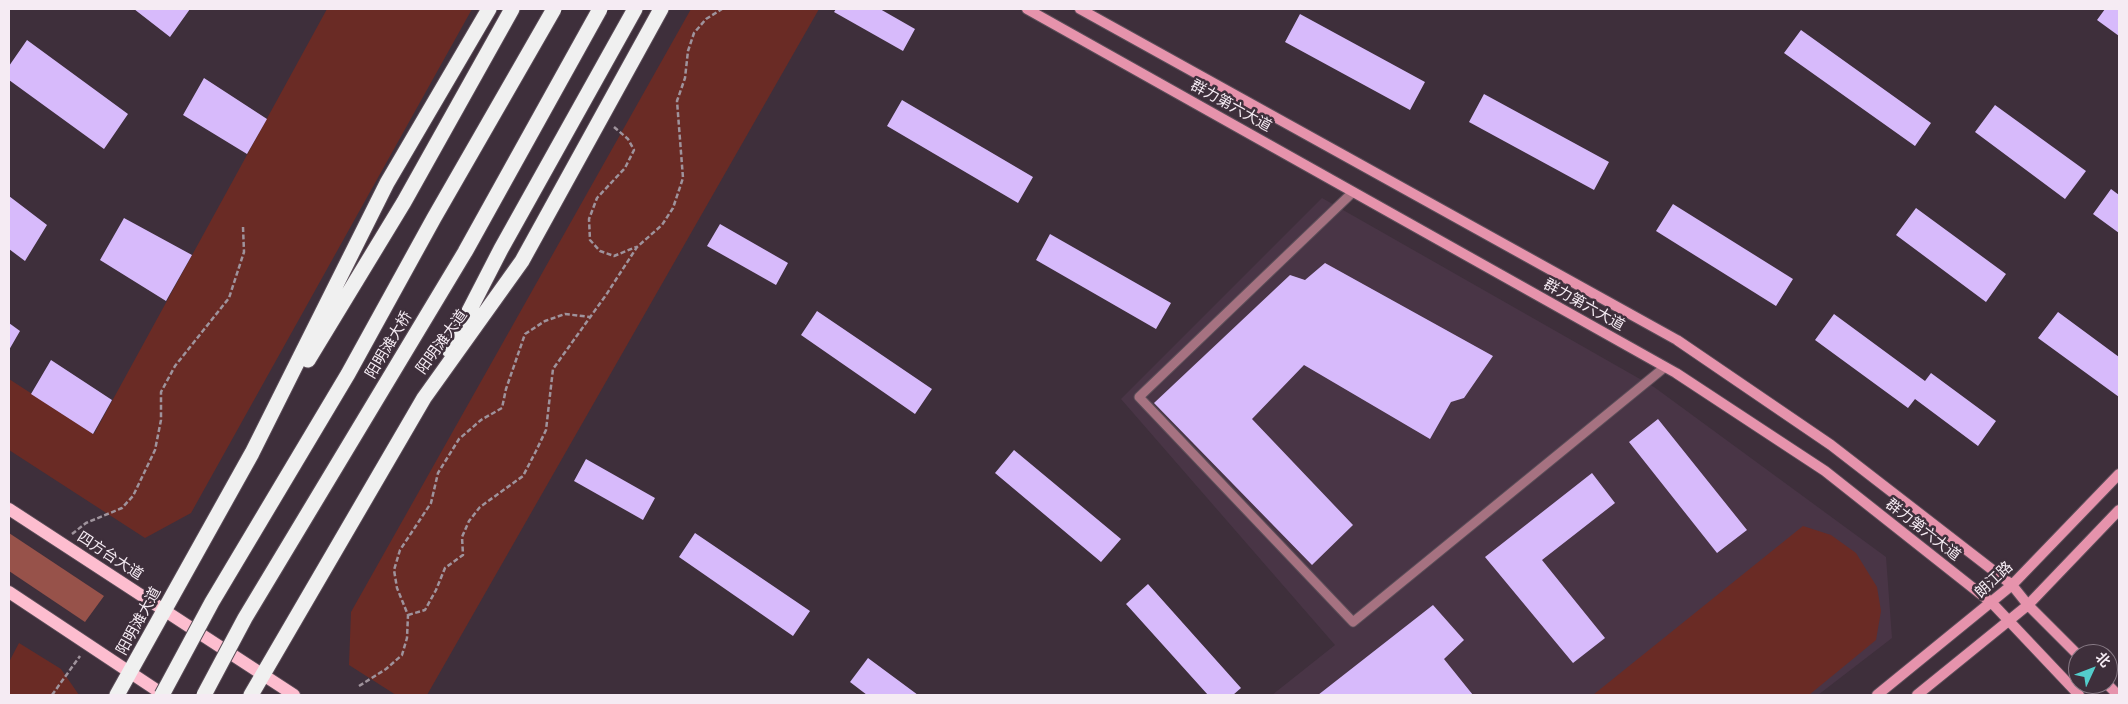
<!DOCTYPE html>
<html>
<head>
<meta charset="utf-8">
<style>
  body { margin:0 }
  #map { position:relative; width:2128px; height:704px; overflow:hidden; background:#3e2f3b; font-family:"Work Sans","Noto Sans SC",sans-serif }
  canvas { display:block }
  .frame { position:absolute; inset:0; border:10px solid #f5ebf3; pointer-events:none }
  .north { position:absolute; left:2068px; top:644px; width:50px; height:50px; box-sizing:border-box; background:#3e2f3b; border:1px solid #877a85; border-radius:50%; rotate:47deg; font-size:14px; font-weight:700; line-height:20px; text-align:center; color:#f5ebf3 }
  .north::after { content:''; display:block; margin:auto; width:18px; height:22px; background:#53cdcb; clip-path:polygon(50% 0,100% 100%,50% 72%,0 100%) }
</style>
</head>
<body>
<div id="map">
<canvas width="2128" height="704"></canvas>
<div class="frame"></div>
<div class="north">北</div>
</div>
<script>
const g = document.querySelector('canvas').getContext('2d');
g.lineJoin = 'round';
function paint(path, color) { g.fillStyle = color; g.fill(path, 'evenodd'); }
function strokePath(path, color, width, dash) { g.strokeStyle = color; g.lineWidth = width; g.lineCap = dash ? 'butt' : 'round'; g.setLineDash(dash || []); g.stroke(path); }
function label(font, color, halo, rows, align = 'center') {
  g.font = font + ' "Work Sans","Noto Sans SC",sans-serif'; g.lineWidth = 5; g.setLineDash([]); g.textBaseline = 'middle'; g.strokeStyle = halo; g.fillStyle = color; for (const [text, x, y, turn = 0] of rows) {
    g.save(); g.translate(x, y); g.rotate((+turn || 0) * Math.PI / 180); g.textAlign = isNaN(turn) ? turn : align; if (halo) g.strokeText(text, 0, 0); g.fillText(text, 0, 0); g.restore();
  }
}
paint(new Path2D(`
  M1322,198l332,189 232,170 6,81 -74,57h-546l63,-50 -214,-246z`), '#493546');
paint(new Path2D(`
  M327,9h145l-281,504 -46,25 -136,-88v-71l85,55z
  M691,9h128l-392,686h-31l-47,-30 2,-53z
  M1803,526l28,9 25,18 21,34 4,24 -5,29 -67,55h-216z
  M19,643l42,26 18,26h-70v-33z`), '#6a2b25');
paint(new Path2D(`
  M9,533l95,63 -19,26 -76,-51z`), '#97524a');
paint(new Path2D(`
  M134,9h56l-20,28z
  M836,9h44l35,20 -12,22 -69,-39z
  M2105,9h14v27l-22,-16z
  M1300,14l125,68 -15,28 -125,-68z
  M1801,30l130,93 -16,23 -131,-93z
  M27,40l101,74 -24,35 -95,-69v-14z
  M204,78l63,41 -20,35 -64,-39z
  M1484,94l125,68 -15,28 -125,-68z
  M902,100l131,77 -15,26 -131,-77z
  M1995,105l91,66 -21,28 -90,-67z
  M2111,189l8,6v38l-26,-19z
  M9,196l38,29 -22,36 -16,-12z
  M1673,204l120,75 -17,27 -120,-75z
  M1916,208l90,66 -20,28 -90,-67z
  M124,218l68,37 -26,46 -66,-41z
  M720,224l68,39 -12,22 -69,-39z
  M1050,234l121,69 -15,26 -120,-69z
  M1325,263l168,93 -29,42 -13,4 -21,37 -126,-74 -52,54 101,106 -41,40 -158,-162 136,-128 15,5z
  M817,311l115,78 -17,25 -114,-79z
  M2058,312l61,45v40l-81,-59z
  M1834,314l91,67 6,-8 65,48 -18,25 -63,-47 -7,9 -93,-68z
  M9,323l11,8 -11,19z
  M51,360l61,40 -19,34 -62,-40z
  M1658,419l89,111 -30,23 -88,-111z
  M1014,450l107,89 -20,23 -106,-89z
  M586,459l69,39 -12,22 -69,-39z
  M1592,473l23,30 -73,57 63,78 -32,25 -88,-106z
  M695,533l115,78 -17,25 -114,-79z
  M1148,584l93,104 -8,7h-25l-82,-91z
  M1433,605l31,35 -20,19 29,36h-155z
  M868,658l50,37h-51l-17,-13z`), '#d7bafb');
const lane = new Path2D(`
  M1353,192l-214,205 214,225 312,-255`);
const secondary = new Path2D(`
  M1027,9l649,364 149,98 167,132 87,92
  M1080,9l597,331 154,105 181,140 16,20 50,50
  M2107,684l11,11
  M1877,695l135,-110 107,-111
  M1917,695l111,-90 91,-95`);
const primary = new Path2D(`
  M9,509l285,186
  M9,592l155,103`);
const highway = new Path2D(`
  M449,350l52,-101 134,-240
  M308,360l96,-158 108,-193
  M117,695l135,-242 135,-270 102,-174
  M251,695l173,-297 98,-137 139,-252`);
strokePath(lane, '#5b4d58', 11);
strokePath(secondary, '#5b4d58', 12);
strokePath(primary, '#5b4d58', 14);
strokePath(highway, '#5b4d58', 17);
strokePath(new Path2D(`
  M614,127l14,12 6,11 -9,18 -28,30 -8,21 1,21 10,11 14,5 22,-9
  M72,534l14,-11 36,-15 11,-12 22,-46 6,-30v-28l14,-26 54,-68 15,-46 -1,-25
  M408,615l17,-5 11,-20 9,-22 18,-13 -1,-18 7,-16 11,-14 43,-31 13,-25 10,-21 7,-61 53,-74 31,-48 25,-22 11,-17 10,-30 -6,-77 8,-23 3,-27 6,-18 12,-14 16,-10
  M359,686l27,-17 16,-14 5,-17 1,-23 -11,-27 -3,-18 6,-20 31,-47 7,-30 21,-34 22,-19 21,-12 4,-19 19,-55 20,-13 20,-7 25,3
  M52,695l28,-39`), '#9f939c', 2.5, [5, 2.5]);
strokePath(lane, '#a67281', 9);
strokePath(secondary, '#e693ac', 10);
strokePath(primary, '#fdbdcf', 12);
strokePath(highway, '#f0f0f0', 15);
const highwayBridge = new Path2D(`
  M162,695l50,-93 136,-228 86,-156 120,-209
  M204,695l41,-77 220,-366 135,-243`);
strokePath(highwayBridge, '#5b4d58', 17, []);
strokePath(highwayBridge, '#f0f0f0', 15);
label('15px', '#f5ebf3', '#3e2f3b', [
  ["群力第六大道",1231,106,29],
  ["群力第六大道",1584,305,29],
  ["阳明滩大道",442,342,-54],
  ["阳明滩大桥",389,345,-59],
  ["群力第六大道",1923,530,38],
  ["四方台大道",110,556,33],
  ["朗江路",1994,580,-43],
  ["阳明滩大道",139,621,-61]
]);
</script>
</body>
</html>
